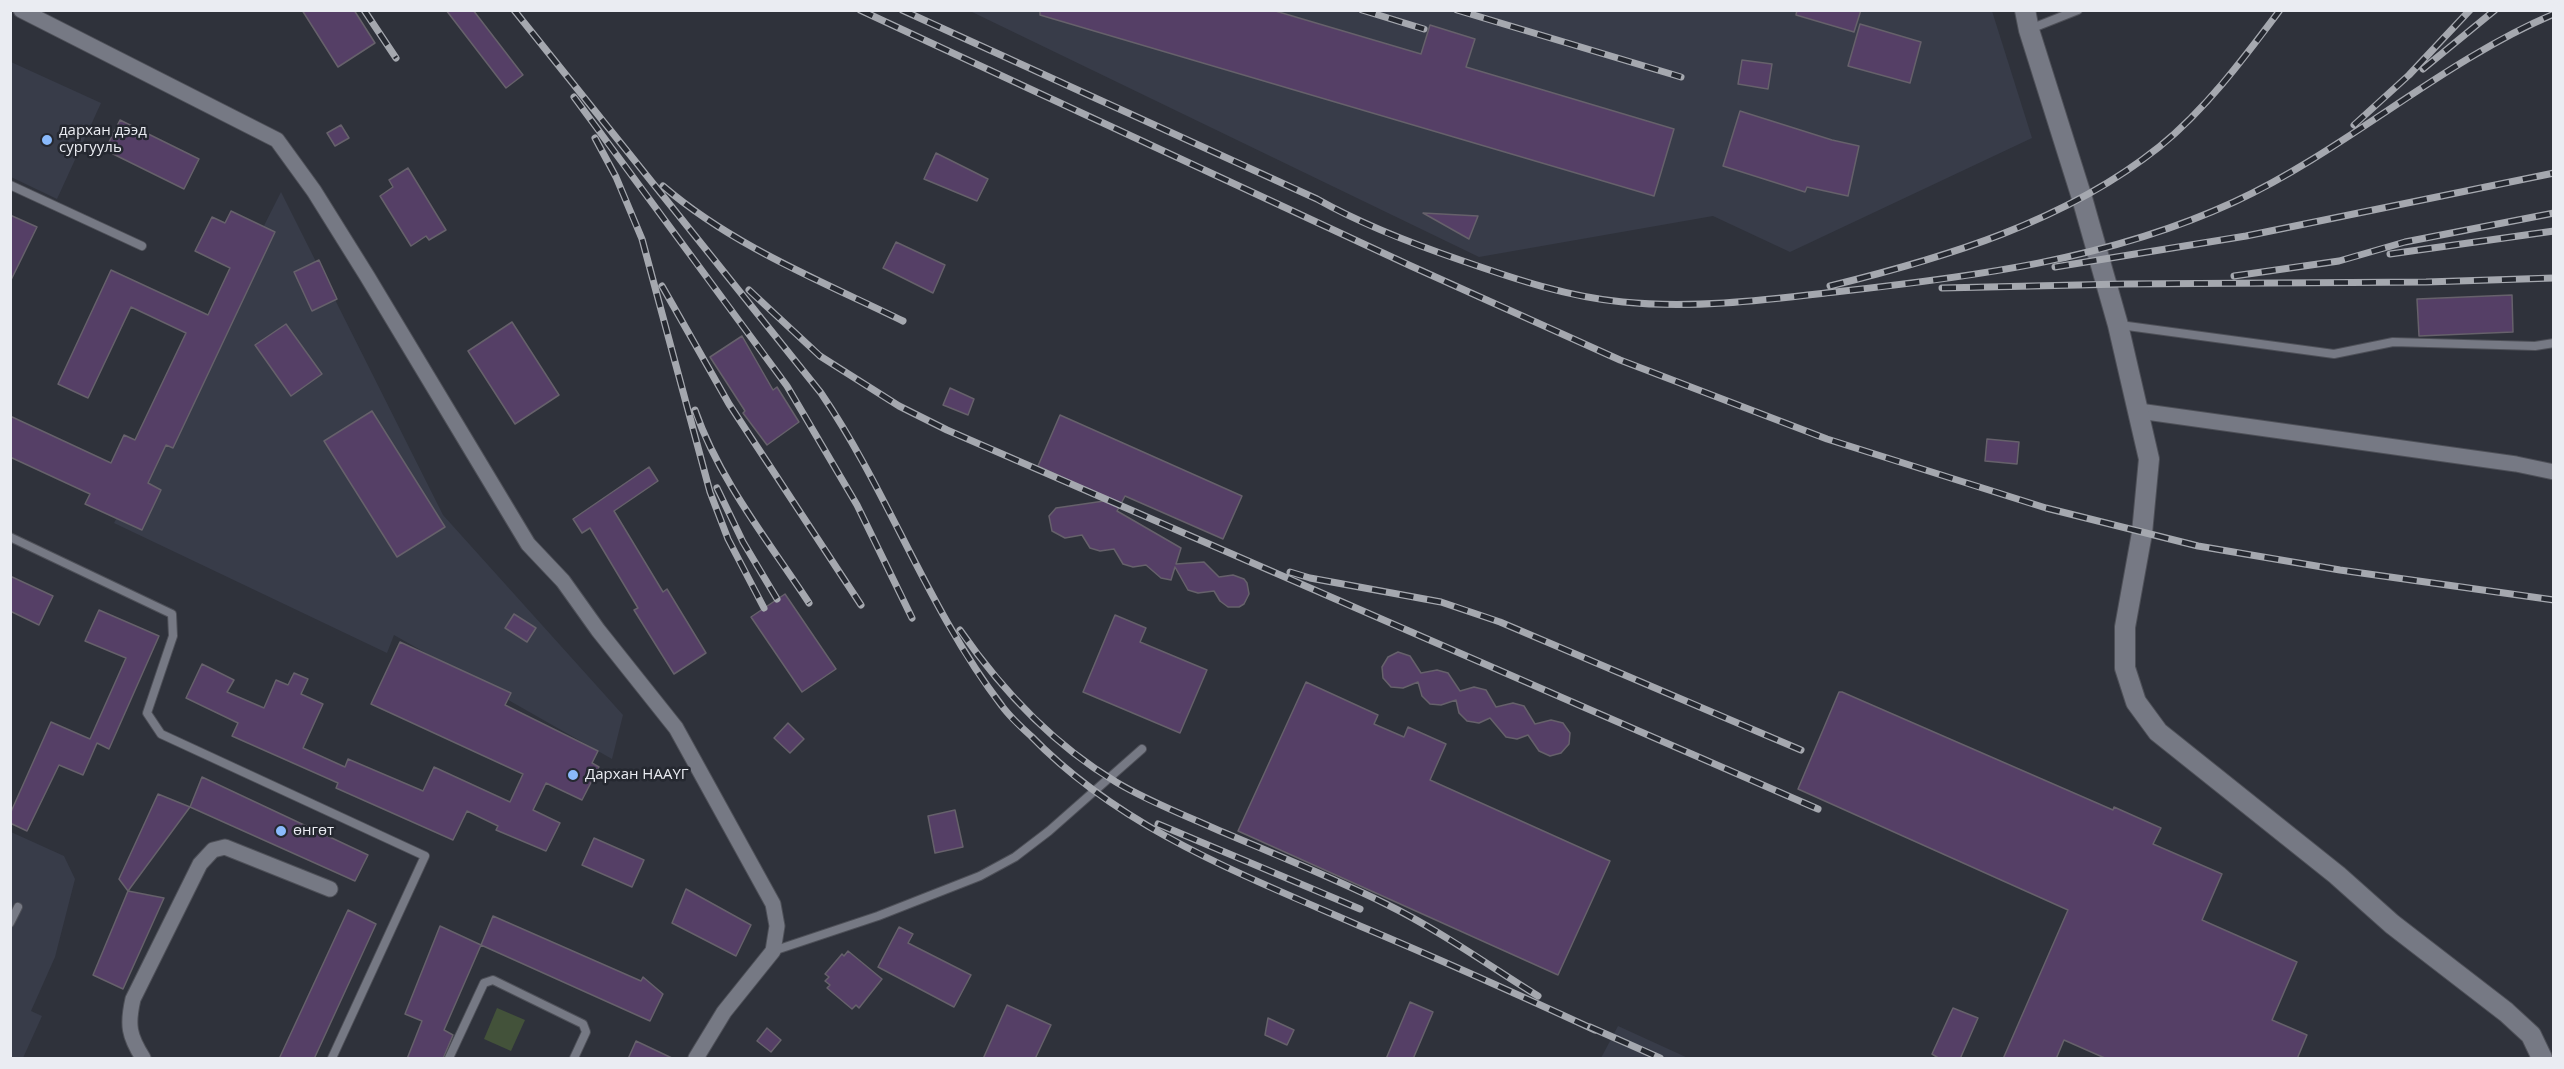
<!DOCTYPE html>
<html>
<head>
<meta charset="utf-8">
<style>
  body { margin:0 }
  #map { position:relative; width:2564px; height:1069px; overflow:hidden; background:#2f323b; font-family:"Open Sans",sans-serif }
  canvas { display:block }
  .frame { position:absolute; inset:0; border:12px solid #eaecf2; pointer-events:none }
</style>
</head>
<body>
<div id="map">
<canvas width="2564" height="1069"></canvas>
<div class="frame"></div>
</div>
<script>
const g = document.querySelector('canvas').getContext('2d');
g.lineJoin = 'round';
function paint(path, color) { g.fillStyle = color; g.fill(path, 'evenodd'); }
function strokePath(path, color, width, dash) { g.strokeStyle = color; g.lineWidth = width; g.lineCap = dash ? 'butt' : 'round'; g.setLineDash(dash || []); g.stroke(path); }
function label(font, color, halo, rows, align = 'center') {
  g.font = font + ' "Open Sans",sans-serif'; g.lineWidth = 5; g.setLineDash([]); g.textBaseline = 'middle'; g.strokeStyle = halo; g.fillStyle = color; for (const [text, x, y, turn = 0] of rows) {
    g.save(); g.translate(x, y); g.rotate((+turn || 0) * Math.PI / 180); g.textAlign = isNaN(turn) ? turn : align; if (halo) g.strokeText(text, 0, 0); g.fillText(text, 0, 0); g.restore();
  }
}
paint(new Path2D(`
  M970,11h1022l40,127 -242,114 -77,-36 -234,41z
  M11,62l90,41 -44,96 -46,-22z
  M281,192l162,323 180,200 -11,44 -218,-124 -7,18 -273,-130z
  M11,832l53,24 11,23 -20,78 -24,54 11,5 -19,42h-12z
  M1618,1026l70,32h-87z`), '#383c49');
paint(new Path2D(`
  M497,1008l28,12 -14,31 -27,-12z`), '#43523a');
const building = new Path2D(`
  M302,10h52l21,33 -37,24z
  M446,10h27l50,65 -17,13z
  M1040,10h232l149,44 9,-29 45,14 -9,28 208,62 -20,67 -614,-181z
  M1797,10h64l-7,22 -58,-17z
  M1860,24l61,18 -11,41 -62,-17z
  M1742,60l30,4 -4,25 -30,-5z
  M1740,111l92,29 27,6 -11,50 -41,-9 -2,5 -82,-26z
  M120,120l79,39 -15,30 -79,-39z
  M341,125l8,13 -14,8 -8,-13z
  M936,153l52,26 -11,22 -53,-22z
  M408,168l38,62 -17,10 -3,-4 -15,10 -31,-50 13,-9 -4,-7z
  M231,211l44,21 -102,216 -7,-3 -18,38 13,7 -19,40 -57,-26 5,-10 -80,-37v-41l101,47 13,-28 11,5 51,-107 -55,-26 -43,91 -30,-14 53,-114 97,45 22,-47 -35,-17 17,-34 13,6z
  M1423,213l55,3 -9,23z
  M10,215l27,12 -27,55z
  M896,242l49,23 -12,28 -50,-25z
  M319,260l18,39 -25,12 -18,-39z
  M2512,295l1,37 -94,4 -2,-37z
  M512,322l47,73 -44,29 -47,-73z
  M286,324l36,50 -31,22 -36,-51z
  M742,336l31,54 4,-3 22,35 -32,23 -24,-32 2,-2 -35,-54z
  M950,388l24,11 -6,16 -25,-10z
  M372,411l73,116 -48,30 -73,-116z
  M1060,415l182,81 -19,43 -98,-43 -8,15 64,37 -5,16 28,-2 15,15 14,-2 11,4 3,4 2,11 -5,10 -5,3h-11l-8,-6 -6,-10 -16,2 -10,-3 -13,-23 -4,13 -10,-2 -15,-13 -13,2 -10,-3 -9,-15 -14,2 -10,-3 -8,-13 -17,3 -13,-7 -3,-15 7,-8 55,-8 -73,-34z
  M1987,439l32,3 -2,22 -32,-3z
  M649,467l9,14 -44,30 49,81 4,-3 39,64 -32,21 -40,-64 4,-2 -48,-80 -8,5 -9,-14z
  M10,576l43,20 -14,29 -29,-14z
  M785,594l51,75 -34,23 -51,-75z
  M99,610l60,26 -50,113 -12,-6 -14,32 -24,-10 -32,66 -17,-8v-9l41,-92 39,17 36,-81 -41,-17z
  M514,614l22,14 -9,14 -22,-14z
  M1115,615l31,13 -6,14 67,28 -27,63 -97,-41z
  M400,642l111,51 -6,12 93,46 -6,12 7,4 -17,33 -36,-17 -13,27 27,13 -14,28 -50,-21 2,-4 -31,-15 -14,29 -117,-52 2,-5 -106,-47 6,-13 -52,-25 16,-34 32,16 -7,12 37,16 12,-28 12,5 6,-12 14,6 -7,15 22,10 -20,44 42,19 3,-8 75,32 11,-24 76,35 13,-28 -152,-70z
  M1398,652l12,4 11,17 16,-3 11,3 12,18 14,-4 12,3 10,17 17,-4 11,3 11,18 16,-4 12,3 7,10 -1,11 -8,9 -11,3 -11,-5 -11,-16 -11,4 -11,-2 -16,-19 -11,5 -12,-2 -8,-8 -3,-13 -15,5 -11,-1 -8,-8 -4,-14 -15,6 -12,-1 -8,-9 -1,-11 6,-10z
  M1306,682l72,33 -4,9 30,13 4,-10 38,17 -16,36 180,81 -52,114 -320,-144z
  M1839,692h3l271,118 1,-3 47,21 -8,16 69,30 -20,46 95,42 -25,58 35,15 -10,24h-190l-43,-19 -8,19h-53l65,-149 -270,-121z
  M788,723l16,16 -14,14 -16,-15z
  M202,777l166,78 -13,26 -165,-74z
  M158,794l32,13 -62,84 -9,-12z
  M955,810l8,37 -28,6 -7,-37z
  M594,838l50,22 -12,27 -50,-22z
  M686,889l65,36 -15,31 -64,-33z
  M128,891l36,7 -41,91 -30,-14z
  M348,910l28,14 -62,135h-35z
  M493,916l148,65 2,-4 20,17 -13,27 -169,-76z
  M440,926l41,19 -37,85 9,5 -10,24h-36l15,-38 -17,-7z
  M899,927l14,7 -5,9 63,32 -17,32 -76,-40z
  M848,951l34,28 -23,29 -3,-3 -4,4 -25,-21 3,-3 -5,-4 4,-4 -4,-3 17,-20 2,2z
  M1410,1002l23,10 -20,47h-27z
  M1007,1005l44,20 -16,34h-52z
  M1953,1008l25,10 -18,41h-20l-8,-5z
  M1268,1018l26,12 -7,15 -22,-10z
  M767,1028l14,12 -10,12 -14,-11z
  M636,1041l38,18h-46z`);
paint(building, '#553f66');
strokePath(building, '#66616b', 1.5);
const service = new Path2D(`
  M2030,29l48,-19
  M10,185l132,61
  M2120,325l214,29 59,-12 142,4 19,-3
  M10,537l162,77 1,22 -26,77 14,21 264,122 -93,202
  M10,923l8,-16
  M773,951l105,-35 102,-40 35,-19 34,-26 93,-82
  M449,1058l35,-75 9,-3 90,44 3,8 -12,26`);
const minor = new Path2D(`
  M21,10l256,130 37,51 53,85 161,268 35,37 35,49 78,98 97,176 4,22 -4,25 -49,61 -28,46
  M2139,411l377,53 38,8
  M143,1058c-14,-22 -16,-33 -10,-59l67,-135 13,-14 12,-3 105,42`);
const tertiary = new Path2D(`
  M2025,10l4,20 53,168 36,127 31,134 -7,74 -17,94v41l11,34 22,30 179,143 55,49 114,88 25,23 11,23`);
strokePath(service, '#4e5058', 10);
strokePath(minor, '#4e5058', 17);
strokePath(tertiary, '#4e5058', 22);
strokePath(service, '#767984', 8);
strokePath(minor, '#767984', 15);
strokePath(tertiary, '#767984', 20);
const rail = new Path2D(`
  M364,10l32,48
  M514,10l307,383c68,100 107,217 181,313 8,11 19,21 29,30 90,93 212,139 329,190 79,33 157,68 235,104
  M860,10l551,256 209,94 207,79 219,69 152,38 142,24 214,30
  M902,10l415,189c46,26 96,45 146,62 52,18 105,36 160,41 71,7 142,-2 212,-10 136,-15 273,-32 399,-90 112,-52 207,-140 320,-188
  M1362,10l62,19
  M1457,10l224,67
  M2423,69l72,-59
  M574,97l213,289 70,119 55,113
  M2354,125l55,-50 61,-65
  M595,138l21,39 26,62 68,253 18,47 36,69
  M663,186c70,60 158,95 240,135
  M2390,254l164,-23
  M2055,267l191,-31 308,-63
  M2234,276l105,-15 66,-19 149,-29
  M662,286l67,118 132,201
  M1830,286c114,-28 235,-64 329,-139 47,-38 85,-89 121,-137
  M1942,288l181,-4 303,-2 128,-4
  M749,290l71,66 79,50 48,24 871,379
  M695,410c24,70 74,132 114,193
  M717,488l26,54 34,57
  M1290,572l20,6 131,24 59,20 301,128
  M960,630c41,59 94,115 156,152 30,18 63,31 95,45 58,25 118,49 175,77 53,26 102,61 152,92
  M1158,824l202,85
  M1590,1027l70,31`);
strokePath(rail, '#a5a8af', 7);
strokePath(rail, '#252830', 4.5, [14]);
for (const [x, y, r, color] of [
  [47,140,6,"#8abafc"],
  [573,775,6,"#8abafc"],
  [281,831,6,"#8abafc"]
]) { const dot = new Path2D(); dot.arc(x, y, r, 0, 2 * Math.PI); g.fillStyle = color; g.fill(dot); strokePath(dot, '#252830', 2); }
label('15px', '#eaecf2', '#252830', [
  ["дархан дээд",59,131],
  ["сургууль",59,148],
  ["Дархан НААҮГ",585,775],
  ["өнгөт",293,831]
], 'left');
</script>
</body>
</html>
